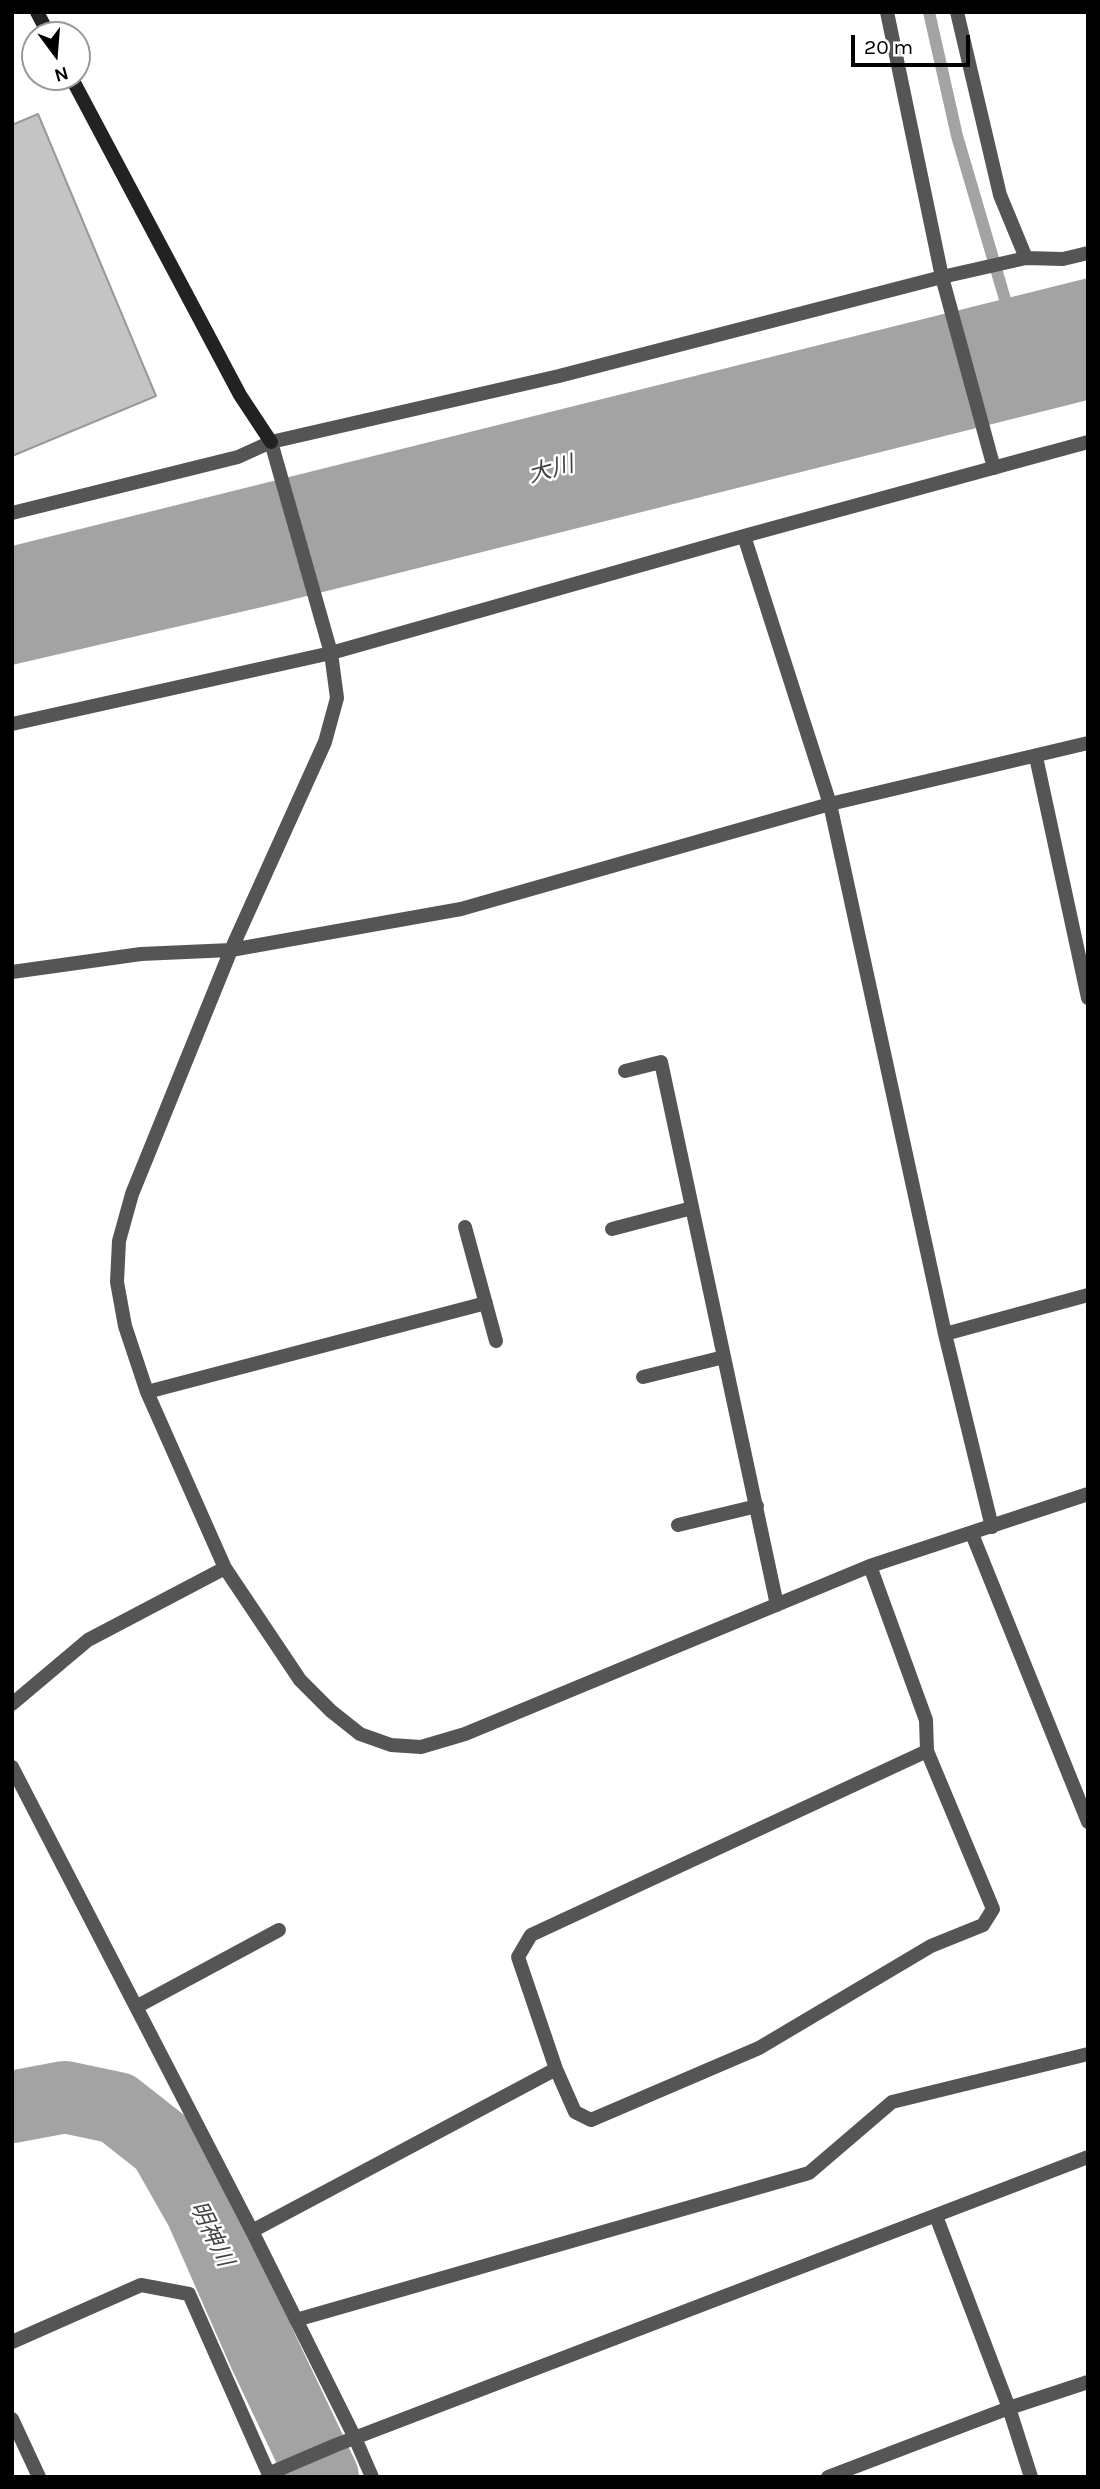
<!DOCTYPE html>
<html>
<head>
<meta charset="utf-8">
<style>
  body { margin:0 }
  #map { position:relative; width:1100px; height:2489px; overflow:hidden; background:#fff; font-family:Karla,sans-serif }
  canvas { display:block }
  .frame { position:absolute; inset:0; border:14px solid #000; pointer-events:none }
  .north { position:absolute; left:21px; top:21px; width:70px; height:70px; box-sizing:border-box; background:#fff; border:2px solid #999; border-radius:50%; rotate:164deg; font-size:19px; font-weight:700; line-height:28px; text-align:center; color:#000 }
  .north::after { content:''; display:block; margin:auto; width:24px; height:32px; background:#000; clip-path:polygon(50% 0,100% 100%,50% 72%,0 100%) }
  .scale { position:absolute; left:851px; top:35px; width:119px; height:32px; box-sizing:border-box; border:4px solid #000; border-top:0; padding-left:9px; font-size:21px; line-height:24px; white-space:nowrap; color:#000; -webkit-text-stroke:5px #fff; paint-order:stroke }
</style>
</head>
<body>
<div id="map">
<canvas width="1100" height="2489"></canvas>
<div class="frame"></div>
<div class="north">N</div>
<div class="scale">20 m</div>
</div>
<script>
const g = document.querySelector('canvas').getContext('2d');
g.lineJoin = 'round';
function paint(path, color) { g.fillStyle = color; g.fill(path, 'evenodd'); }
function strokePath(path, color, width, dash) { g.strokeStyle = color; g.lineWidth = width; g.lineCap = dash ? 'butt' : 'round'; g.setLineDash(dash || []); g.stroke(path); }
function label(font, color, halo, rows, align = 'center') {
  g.font = font + ' Karla,"Noto Sans JP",sans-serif'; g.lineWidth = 5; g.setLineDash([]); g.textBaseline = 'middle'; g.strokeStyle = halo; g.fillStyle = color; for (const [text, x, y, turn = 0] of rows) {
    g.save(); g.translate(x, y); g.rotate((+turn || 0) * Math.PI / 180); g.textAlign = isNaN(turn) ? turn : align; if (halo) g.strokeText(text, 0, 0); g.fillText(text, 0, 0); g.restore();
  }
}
paint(new Path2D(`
  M1088,278v122l-813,204 -263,61v-119z`), '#a3a3a3');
strokePath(new Path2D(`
  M929,12l28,124 52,177`), '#a3a3a3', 12);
strokePath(new Path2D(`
  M12,2107l53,-10 52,11 47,37 37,65 63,143 59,124`), '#a3a3a3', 72);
const building = new Path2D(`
  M38,114l118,282 -144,60v-331z`);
paint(building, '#c4c4c4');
strokePath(building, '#999', 2);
strokePath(new Path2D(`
  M887,12l55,265 52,191
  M957,12l43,183 26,63
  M271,442l60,211 6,45 -12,44 -94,208 -99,244 -13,47 -2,41 8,44 22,66 78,176 75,112 31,31 29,23 31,11 30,2 44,-13 405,-168 218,-72
  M12,513l226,-56 33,-15 288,-66 383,-99 84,-19 37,1 25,-6
  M744,536l86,268 115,530 47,193
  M12,724l319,-71 413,-117 344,-94
  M1036,757l52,241
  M12,972l129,-18 90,-4 230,-41 369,-105 258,-61
  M625,1071l36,-9 116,543
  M465,1227l31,114
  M612,1229l80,-21
  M945,1334l143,-39
  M643,1377l81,-20
  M147,1392l339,-89
  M678,1525l79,-19
  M972,1534l116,288
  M870,1566l56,154 1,31 -396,184 -13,22 38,112 19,43 16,8 168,-72 172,-102 52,-21 10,-16 -66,-158
  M12,1704l76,-64 137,-72
  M12,1767l240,464 103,207 17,39
  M136,2007l143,-77
  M936,2216l73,192 22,69
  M252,2231l304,-162
  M296,2320l513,-147 83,-71 196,-48
  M12,2342l129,-57 48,9 81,183
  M12,2419l27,58
  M268,2474l68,-29 752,-288
  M828,2477l181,-69 79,-26`), '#555', 14);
strokePath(new Path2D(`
  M37,12l12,23
  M71,77l169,318 31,47`), '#222', 14);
label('italic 23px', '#444', '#fff', [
  ["大川",551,470,-15],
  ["明神川",211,2234,64]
]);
</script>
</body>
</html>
